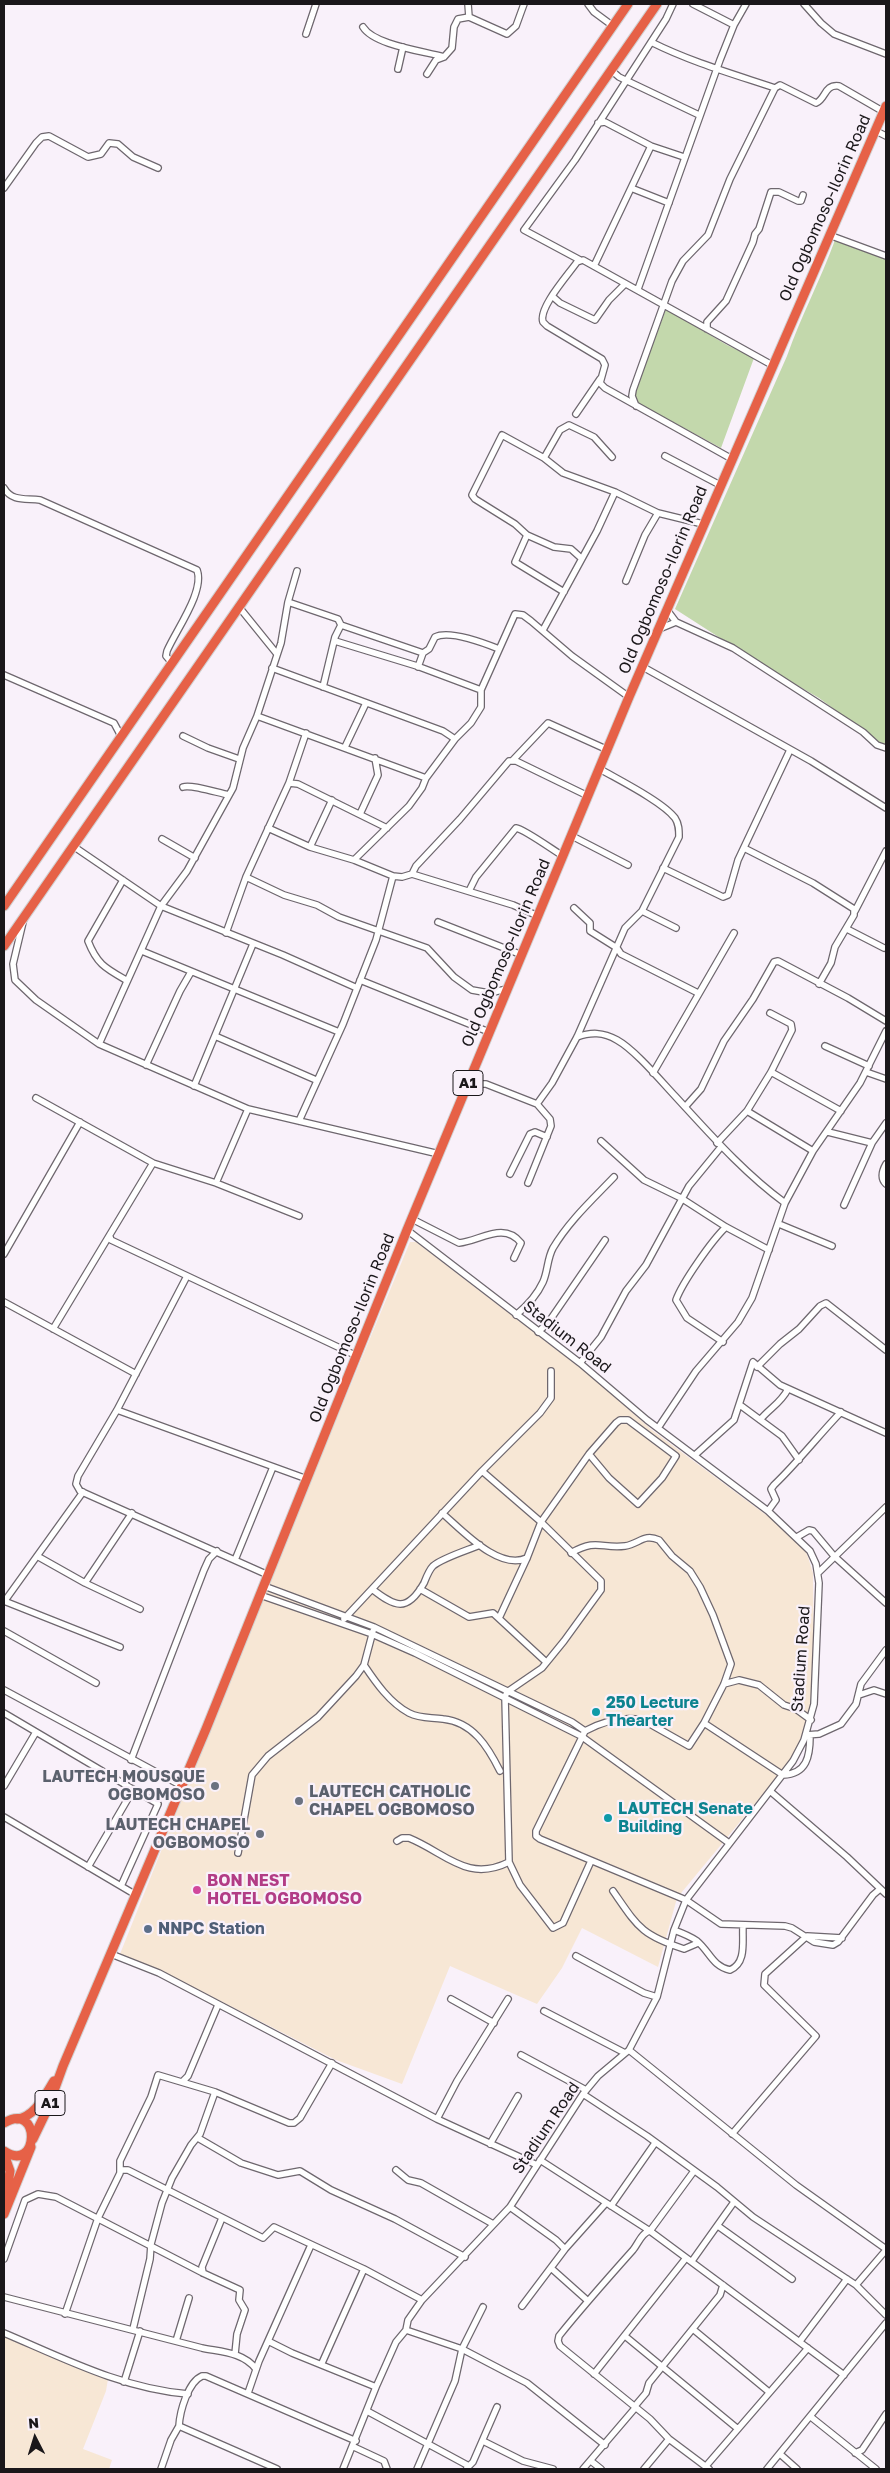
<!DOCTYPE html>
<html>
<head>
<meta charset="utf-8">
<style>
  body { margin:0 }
  #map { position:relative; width:890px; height:2473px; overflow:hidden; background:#f9f1fa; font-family:"Golos Text",sans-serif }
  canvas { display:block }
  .frame { position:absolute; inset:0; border:5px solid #1a171a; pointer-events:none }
  .north { position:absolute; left:10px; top:2413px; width:50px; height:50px; -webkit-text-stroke:4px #f9f1fa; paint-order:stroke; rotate:355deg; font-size:14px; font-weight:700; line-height:20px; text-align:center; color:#1a171a }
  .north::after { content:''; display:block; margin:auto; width:18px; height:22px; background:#1a171a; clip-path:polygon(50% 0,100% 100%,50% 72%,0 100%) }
</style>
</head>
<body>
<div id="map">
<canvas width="890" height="2473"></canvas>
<div class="frame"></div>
<div class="north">N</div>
</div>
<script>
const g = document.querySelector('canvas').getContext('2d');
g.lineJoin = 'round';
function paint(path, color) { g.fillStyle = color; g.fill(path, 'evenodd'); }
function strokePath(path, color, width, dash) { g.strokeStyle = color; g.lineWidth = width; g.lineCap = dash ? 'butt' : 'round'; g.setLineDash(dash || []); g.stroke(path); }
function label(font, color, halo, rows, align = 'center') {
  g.font = font + ' "Golos Text",sans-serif'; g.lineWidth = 4.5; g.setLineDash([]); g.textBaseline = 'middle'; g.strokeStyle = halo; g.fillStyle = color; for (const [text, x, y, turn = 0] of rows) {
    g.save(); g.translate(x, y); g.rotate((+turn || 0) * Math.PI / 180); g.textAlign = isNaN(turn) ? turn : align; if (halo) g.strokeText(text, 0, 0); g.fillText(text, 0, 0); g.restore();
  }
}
paint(new Path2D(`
  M410,1242h6l176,135 60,53 145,108 10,16 6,19 1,101 -6,48 -10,23 -11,20 -110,133 -19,69 -76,-39 -20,40 -25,36 -87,-38 -48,118 -66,-24 -141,-72 -75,-34 141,-353z
  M4,2336l104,43 -2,12 -23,58 29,11 -3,9h-105z`), '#f7e7d5');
paint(new Path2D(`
  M835,240l51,19v486l-5,-1 -62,-46 -60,-35 -84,-54 112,-253c14,-40 34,-77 48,-116z
  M666,309l61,36 27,13 -33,90 -85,-46 -2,-7z`), '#c3d8ac');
const minor = new Path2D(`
  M468,4l1,13
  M588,4l6,8 19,14
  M693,4l41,21
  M804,4l17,19 13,11 52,20
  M363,27c11,18 60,24 81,30
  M306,34l10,-30
  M651,42c40,20 82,32 124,46
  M398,69l5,-22
  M611,70l8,7 80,38
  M427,74l9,-14 8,-3 8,-9 2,-21 4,-8 11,-2 38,17 9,-8 8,-22
  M598,123l7,-1 46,24 33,11
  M876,131l10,5
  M4,188l32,-45 6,-6 7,-1 39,21 13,-3 8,-11 9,1 15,13 25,11
  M631,188l38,15
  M829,235l57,21
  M580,260l-56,-30 51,-70 91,-141 7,-15
  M594,266l57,-120
  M638,289l82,-229 14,-35 12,-21
  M552,296l8,7 35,17 14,-20 16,-16
  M707,329v-7l19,-21 27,-59 2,-8 4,-5 12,-37h8l19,9h3l2,-6
  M636,406l-4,-10 1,-6 39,-109 11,-20 25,-26 22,-56 45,-91 5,-3 36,18c10,-4 8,-19 23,-17l45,26
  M576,414l24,-35
  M665,456l55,29
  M544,458l16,-28 9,-5 25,12 18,20
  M732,459l-127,-71 -5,-5 5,-18 -3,-6 -55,-33 -4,-4c-5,-14 25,-47 34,-60l6,-2 189,105
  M4,488c8,14 22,10 36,12l157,70c8,21 -21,60 -30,81l-1,5 6,7
  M527,535l27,12 17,2 10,9
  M626,581l19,-46 13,-22
  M564,592l-49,-30 12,-27 -12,-11 -40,-25 -3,-4 30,-60 42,23 19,15 52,19 43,21 45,11
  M288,602l50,17 3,6 -6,12 -12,50
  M239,607l38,47
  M667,610l9,12 57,26 130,84 14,13 9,3
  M341,625l82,28 6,-4 6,-12c14,-7 49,6 64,12
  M659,629l17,-7
  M543,630l54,-99 18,-39
  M335,641l82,25 64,24
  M418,667l5,-14
  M643,667l168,94 75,47
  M272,668l171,63 12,8
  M4,675l110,48 7,13
  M257,716l169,62
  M183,736l25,12 31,11
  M345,747l21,-44
  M513,760l35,-37 60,27
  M289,783l17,-50
  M183,787c8,-3 35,6 46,8
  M360,814l18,-39 -3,-17
  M268,828l42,19 44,13 39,16 9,1 10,-3 101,31 25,11
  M572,836l56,29
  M162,839l33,19
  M73,846l88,60 122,49 74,33
  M310,847l22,-47
  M744,848l69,35 41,26v6l-19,32 -4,16 -12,21
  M354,860l55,-54 13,-18 4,-10 29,-39 16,-16 10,-16v-17l34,-76 8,1 8,6 41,35 57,41
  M663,868l60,29 5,-2 10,-35 52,-110
  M412,874l4,-8 44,-47 49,-58h7l72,35
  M246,877l38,18 33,10 22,12 88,31 27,29 18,13 17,3 18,-4
  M123,880l-35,61c9,23 17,27 38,39
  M469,891l7,-14 40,-49c8,1 37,22 47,28
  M574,908l16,15v8l27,17 4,6 77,39
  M642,911l34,17
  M855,911l31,-60
  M24,918l-11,46 2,16 21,20 63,44 149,65 191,45
  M438,922l84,33
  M847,929l37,19
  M226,933l20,-56 43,-94 9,1 89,44
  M142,951l197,81
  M360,980l129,52
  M215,1036l101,44
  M577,1037c14,-5 26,-5 40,3 18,10 43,40 58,56 35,38 68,76 110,107
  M99,1044l62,-138 26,-35 46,-83 10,-40 14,-32 24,-73 7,-41 9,-31
  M825,1046l44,20
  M146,1065l34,-74 11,-19
  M771,1072l70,39
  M866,1072l20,7
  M653,1073l81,-140
  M468,1084h18l51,20 13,15 1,7 -23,57
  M194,1086l59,-142
  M36,1098l117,65 63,20 83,33
  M537,1104l15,-21 25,-46 48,-109 17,-17 37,-74c0,-7 0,-13 -4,-19 -12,-16 -56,-38 -75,-49
  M685,1107l16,-18 23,-48 29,-42 21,-37 4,-1 70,37 38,23
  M747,1111l66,40
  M299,1121l44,-97 33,-84 17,-64
  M828,1132l44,11
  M601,1141l43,39 37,18 45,29 43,23
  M717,1143l30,-32 24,-39 21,-42 -1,-6 -21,-11
  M886,1164c-4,7 -6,14 0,20
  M510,1174l20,-40 5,-2 12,5
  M216,1183l32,-74
  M844,1205l28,-62 14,-20
  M412,1219l47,24c21,-2 45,-22 62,0l-7,15
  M779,1224l53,22
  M110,1237l1,3 246,116
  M4,1254l76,-132
  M187,1276l-70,134 -39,66 -2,8 4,7 188,84
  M4,1302l132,72
  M516,1315c11,-9 21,-20 27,-33 5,-11 4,-23 10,-34 16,-27 39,-48 61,-71
  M53,1329l100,-166
  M538,1332l10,-9 57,-83
  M723,1342l-36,-24 -11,-18c6,-17 36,-60 50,-73
  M753,1362l27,23 106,48
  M580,1363l21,-26 25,-46 20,-26 43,-79 32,-39
  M757,1367l23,-23 19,-15 21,-23 6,-3 60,47
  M740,1405l42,31 17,24
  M117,1410l190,69
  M760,1420c10,-12 21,-17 28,-31
  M658,1428l38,-57 42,-49 14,-24 33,-95 28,-52 47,-68 26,-52
  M695,1455l39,-35 19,-58
  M482,1471l59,51 60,59v9l-37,51 -22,27 -35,24 -2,5 4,165 11,23 33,43 10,-5 28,-62
  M768,1511l8,-11 -5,-11 3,-4c24,-23 44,-49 67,-73
  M442,1513c21,18 57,58 85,45
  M797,1537l12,-7 4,1 21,25 52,47
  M571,1553c26,-15 30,-4 54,-7 14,-2 19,-13 34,-6l13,16 18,15 10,16 13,28 18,49 -7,20 -20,39 79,52c24,-1 27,-19 27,-39
  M37,1556l48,27 55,26
  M235,1560l38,-93
  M818,1573l68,-66
  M85,1583l47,-70
  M264,1586l110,41 198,95 13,9
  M372,1589c23,18 35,24 52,-6 2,-5 5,-13 9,-17 9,-8 35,-16 47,-21
  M420,1589l49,28 24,-4 52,48
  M260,1595l112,39 43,19 166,83 148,107
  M4,1601l116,46
  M4,1602l79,-110
  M500,1616l27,-58 14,-36 48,-68 27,-31 4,-3h8l48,36 -14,22 -24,26 -29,-26 -20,-24
  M344,1619l138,-148 58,-58 11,-15v-27
  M4,1631l92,52
  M364,1665c12,18 26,38 45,48 12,6 22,4 34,6 30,3 45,28 57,52
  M724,1684l15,-4 20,5 25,20 12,4 15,11
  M4,1690l178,96
  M859,1695l15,-5 12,4
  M4,1713l154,91 -37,82
  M704,1723l-15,23 -46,-26c-21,-4 -40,1 -58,11l-49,100v5l4,3 146,61 35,24 64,2 7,2 22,14 19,3 5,-3 35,-47 7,-6
  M806,1735l13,-1 22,-10 15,-20 5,-20 25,-34
  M131,1760l73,-190 5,-11 8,-8
  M4,1786l32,-54
  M770,1791l77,66 39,37
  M4,1817l132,78
  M397,1841l5,-3h7c37,15 58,45 100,24
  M238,1853l14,-78 16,-19 50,-39 38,-41 8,-11 9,-34
  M88,1867l45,-77
  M613,1891c25,36 28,44 71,58l14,-6
  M674,1930c8,3 16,6 23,11 13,11 15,25 33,29 17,-7 12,-29 13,-44
  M111,1954l48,19 278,146 100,46
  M576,1956l68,37 13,4
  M451,1999l43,24
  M544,2011l81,42
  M629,2050l167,135 90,64
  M521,2055l65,35
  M182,2082l6,-6 30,-71
  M583,2094l64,42 70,51 36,30 103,68 30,30
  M437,2119l20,-38 51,-82
  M732,2134l84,-98 -52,-51 1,-11 42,-38 35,2
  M198,2138l43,25 37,12 22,-4 31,19 64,29 70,38
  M490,2144l28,-48
  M540,2160l110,71 194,144
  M120,2170h8l135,68 11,-11 90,42 58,31
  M396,2170l12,10 13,3 72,41
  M694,2171l-44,60c-8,1 -12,13 -17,19 -25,28 -50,56 -74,86l-1,5 2,5 90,73 19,20 40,30
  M611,2206l44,-63
  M510,2207l46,33 9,9
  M718,2226l74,53
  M4,2259l21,-59 13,-6 18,3 147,76 37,17 -1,10 6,10 -8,24 -2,20
  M692,2261l42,-59
  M551,2268l37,33
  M203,2273l-1,-6 20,-49
  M856,2285l30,-35
  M4,2297l198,51c19,4 41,4 54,21
  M522,2306l43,-57 41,-46
  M65,2314l33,-96 22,-45v-12l31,-64 7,-22 57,17 74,31h5l6,-5 32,-55
  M133,2329l17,-70 1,-15 11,-41 10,-25 19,-33 9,-11 15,-42
  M406,2330l56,19 65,34 78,62
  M694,2330l75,62
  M4,2333c59,25 119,56 184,61
  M625,2336l113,93
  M176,2341l13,-43
  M268,2341l24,12 84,34
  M800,2341l47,-62
  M322,2363l42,-94
  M594,2374l92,-116
  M124,2382l16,-51
  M248,2393l11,-32 52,-116
  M635,2406l11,-13 3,-10 71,-88 3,-10
  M367,2411l100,54 1,4
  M811,2417l65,52
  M483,2441l40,20 30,8
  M354,2447l30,14 3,8
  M855,2453l7,-3 24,-36
  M780,2454l17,15
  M591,2461l10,8
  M706,2466l102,-118
  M467,2468l6,-6 24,-55
  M161,2469l10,-29 8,-14
  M277,2469l-98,-43c1,-15 9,-44 23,-50h4l150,65
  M343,2469l33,-82 20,-45 10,-12 2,-10 14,-20 88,-93 73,-113 15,-18 31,-26 28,-53 17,-67 12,-30 107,-139 11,-21 10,-36 5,-121 -3,-19 -6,-13 -42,-40 -121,-91 -67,-57 -173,-133
  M417,2469l38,-88 7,-32 21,-42
  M583,2469l53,-62
  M644,2469l25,-30
  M767,2469l119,-146`);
const highway = new Path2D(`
  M4,906l624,-902
  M4,946l653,-942
  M17,2119c18,-2 28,-24 37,-38
  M4,2123c38,-23 35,52 0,28
  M33,2139l14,-29 16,-44 143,-337 201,-499 222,-533 257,-591
  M4,2154l6,17 -5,33
  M4,2214l27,-67`);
strokePath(minor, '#6e676e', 8);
strokePath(highway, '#d1d1d1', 11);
strokePath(minor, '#fff', 5.5);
strokePath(highway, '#e66147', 9);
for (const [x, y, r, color] of [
  [596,1712,5,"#0f9aa8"],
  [215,1786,5,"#6b7280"],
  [299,1801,5,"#6b7280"],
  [608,1818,5,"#0f9aa8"],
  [260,1834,5,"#6b7280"],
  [197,1890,5,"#d1479c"],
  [148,1929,5,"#5c6f8a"]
]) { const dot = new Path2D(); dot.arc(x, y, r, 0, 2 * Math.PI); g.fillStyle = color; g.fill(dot); strokePath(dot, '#f9f1fa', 2); }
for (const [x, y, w] of [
  [468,1083,30],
  [50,2103,30]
]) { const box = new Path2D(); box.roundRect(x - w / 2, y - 12.5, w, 25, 4); g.fillStyle = '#f9f1fa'; g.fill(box); strokePath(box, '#1a171a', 1); }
label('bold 15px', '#1a171a', null, [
  ["A1",468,1083],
  ["A1",50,2103]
]);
label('16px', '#1a171a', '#f9f1fa', [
  ["Old Ogbomoso-Ilorin Road",825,208,-66],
  ["Old Ogbomoso-Ilorin Road",663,580,-67],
  ["Old Ogbomoso-Ilorin Road",506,953,-67],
  ["Old Ogbomoso-Ilorin Road",352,1328,-68],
  ["Stadium Road",567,1337,38],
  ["Stadium Road",801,1659,-86],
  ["Stadium Road",546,2128,-56]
]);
label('bold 16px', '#0d838f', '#f9f1fa', [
  ["250 Lecture",606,1703],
  ["Thearter",606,1721],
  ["LAUTECH Senate",618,1809],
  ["Building",618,1827]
], 'left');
label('bold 16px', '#5b616d', '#f9f1fa', [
  ["LAUTECH MOUSQUE",205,1777],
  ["OGBOMOSO",205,1795],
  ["LAUTECH CATHOLIC",309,1792,"left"],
  ["CHAPEL OGBOMOSO",309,1810,"left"],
  ["LAUTECH CHAPEL",250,1825],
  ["OGBOMOSO",250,1843]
], 'right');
label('bold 16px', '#b23c85', '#f9f1fa', [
  ["BON NEST",207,1881],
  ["HOTEL OGBOMOSO",207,1899]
], 'left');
label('bold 16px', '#4e5e75', '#f9f1fa', [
  ["NNPC Station",158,1929]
], 'left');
</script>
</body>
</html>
